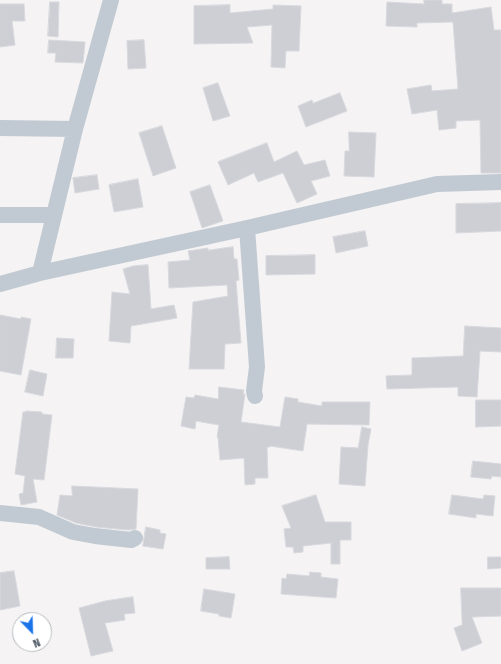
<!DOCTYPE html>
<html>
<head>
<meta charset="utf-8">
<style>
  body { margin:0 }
  #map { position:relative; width:501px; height:664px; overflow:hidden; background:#f5f3f3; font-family:"Fira Sans Condensed",sans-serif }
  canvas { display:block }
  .north { position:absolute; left:12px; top:612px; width:40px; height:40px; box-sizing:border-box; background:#fff; border:1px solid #b7bbc0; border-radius:50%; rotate:157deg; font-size:11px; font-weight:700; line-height:16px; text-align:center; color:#4a5661 }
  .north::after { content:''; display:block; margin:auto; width:14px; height:18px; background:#1a73e8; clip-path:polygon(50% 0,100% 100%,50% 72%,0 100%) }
</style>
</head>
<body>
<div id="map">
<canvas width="501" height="664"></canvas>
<div class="north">N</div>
</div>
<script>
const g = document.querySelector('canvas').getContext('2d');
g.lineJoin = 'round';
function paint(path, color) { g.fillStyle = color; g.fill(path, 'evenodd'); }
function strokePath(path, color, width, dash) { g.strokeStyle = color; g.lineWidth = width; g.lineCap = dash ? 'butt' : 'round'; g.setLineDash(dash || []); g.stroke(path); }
const building = new Path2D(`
  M424,0h18v4h10v9l39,-6 3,23h7v143h-20l-1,-53 -24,1v7l-17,2 -2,-20 -25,4 -5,-25 24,-4 1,6 26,-2 -5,-67 -36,1v4l-31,-1 1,-24 37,2z
  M50,2h9l-1,35 -10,-1z
  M0,4h24l1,17h-13l3,24 -15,2z
  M230,5v8l43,-4v-4l28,1 -2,45h-13l-1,17 -14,-1 1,-42 -25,2 6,16 -59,1v-38z
  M49,40l36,2 -2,21 -28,-1 1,-9h-8z
  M144,40l2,28 -18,1 -1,-28z
  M218,83l12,33 -17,5 -10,-33z
  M340,93l7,18 -41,16 -8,-21 14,-6 1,3z
  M162,126l14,42 -23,8 -14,-43z
  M349,132l27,1 -2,44 -30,-1 1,-25h4z
  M267,143l7,19 23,-11 7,14 21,-5 5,16 -19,5 6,13 -20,9 -14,-30 -25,9 -4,-9 -26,12 -10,-23z
  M97,175l2,14 -24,4 -2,-15z
  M138,179l5,28 -29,5 -5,-27z
  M210,185l13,36 -21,7 -12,-36z
  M501,203v28l-45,2v-29z
  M365,231l3,15 -32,7 -3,-16z
  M233,247l1,12h3l2,21 -3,1 5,62 -16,1 -1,25h-35l4,-67 35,-6 -1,-11 -58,3 -1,-26 22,-2 -2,-9 20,-3v2z
  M315,255v19l-49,1v-19z
  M148,265l3,44 23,-4 3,13 -46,8 -1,17 -21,-2 3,-49 18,2 -7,-25 10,-3z
  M0,315l21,4v-2l10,2 -10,56 -21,-4z
  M465,326l36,2v24l-21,-1 -3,46 -19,-1v-9l-71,2 -1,-13 26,-1v-17l51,-2z
  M57,338l17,1 -1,19h-17z
  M30,370l17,4 -4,22 -18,-4z
  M219,387l25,3 -1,4h2l-4,28 39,5 5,-30 13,2v3l24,4v-4h48l-1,23 -62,-1 -4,27 -33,-5v1h-3l1,31h-13v6l-10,1 -1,-27 -24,2 -2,-22 -1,-1 2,-12 -23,-4 -1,8 -14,-3 5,-29 8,1 1,-3 23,4z
  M476,400h25v26l-25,1z
  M26,411l16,1v2l10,1 -8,65 -11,-1 4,23 -16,3 -2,-11 4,-1 2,-17 -10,-2 8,-62h3z
  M362,427l9,2 -3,16 -3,41 -26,-2 2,-37 17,1z
  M473,461l28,3v13l-9,-1 -1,3 -20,-2z
  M72,486l66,3 -2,40 -8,1 -32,-3 -20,-4 -19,-8 3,-20 12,1z
  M316,495l9,27h26v18h-11v24h-9v-21l-28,3v6l-9,1 -1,-6h-7l-2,-18 7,-1 -9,-22z
  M452,495l31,4 1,-4 11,1 -2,20 -17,-2v4l-27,-4z
  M146,527l14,3v3l6,1 -3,15 -20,-3z
  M229,557l1,12h-24v-11z
  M488,557h13v11l-13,1z
  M14,571l6,35 -20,4v-37z
  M310,572l11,1v4l17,2 -2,19 -55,-4 1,-16 4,1 1,-5 22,2z
  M461,588h40v28l-29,1 10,26 -20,8 -8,-23 8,-3z
  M204,589l31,5 -4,24 -12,-2v-2l-18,-3z
  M133,597l2,16 -11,1 1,6 -20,3 8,28 -22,5 -12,-48 26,-7z`);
paint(building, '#cdcfd5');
strokePath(building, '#d7d9de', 1);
strokePath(new Path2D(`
  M0,128l75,1
  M0,215h54
  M247,228l10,139 -3,24 1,5
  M40,273l35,-144 36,-129
  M0,284l40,-11 207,-45 190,-44 64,-2
  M0,513l39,4 34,15 22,4 36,4 4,-2`), '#c1cad2', 16);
</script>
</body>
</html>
